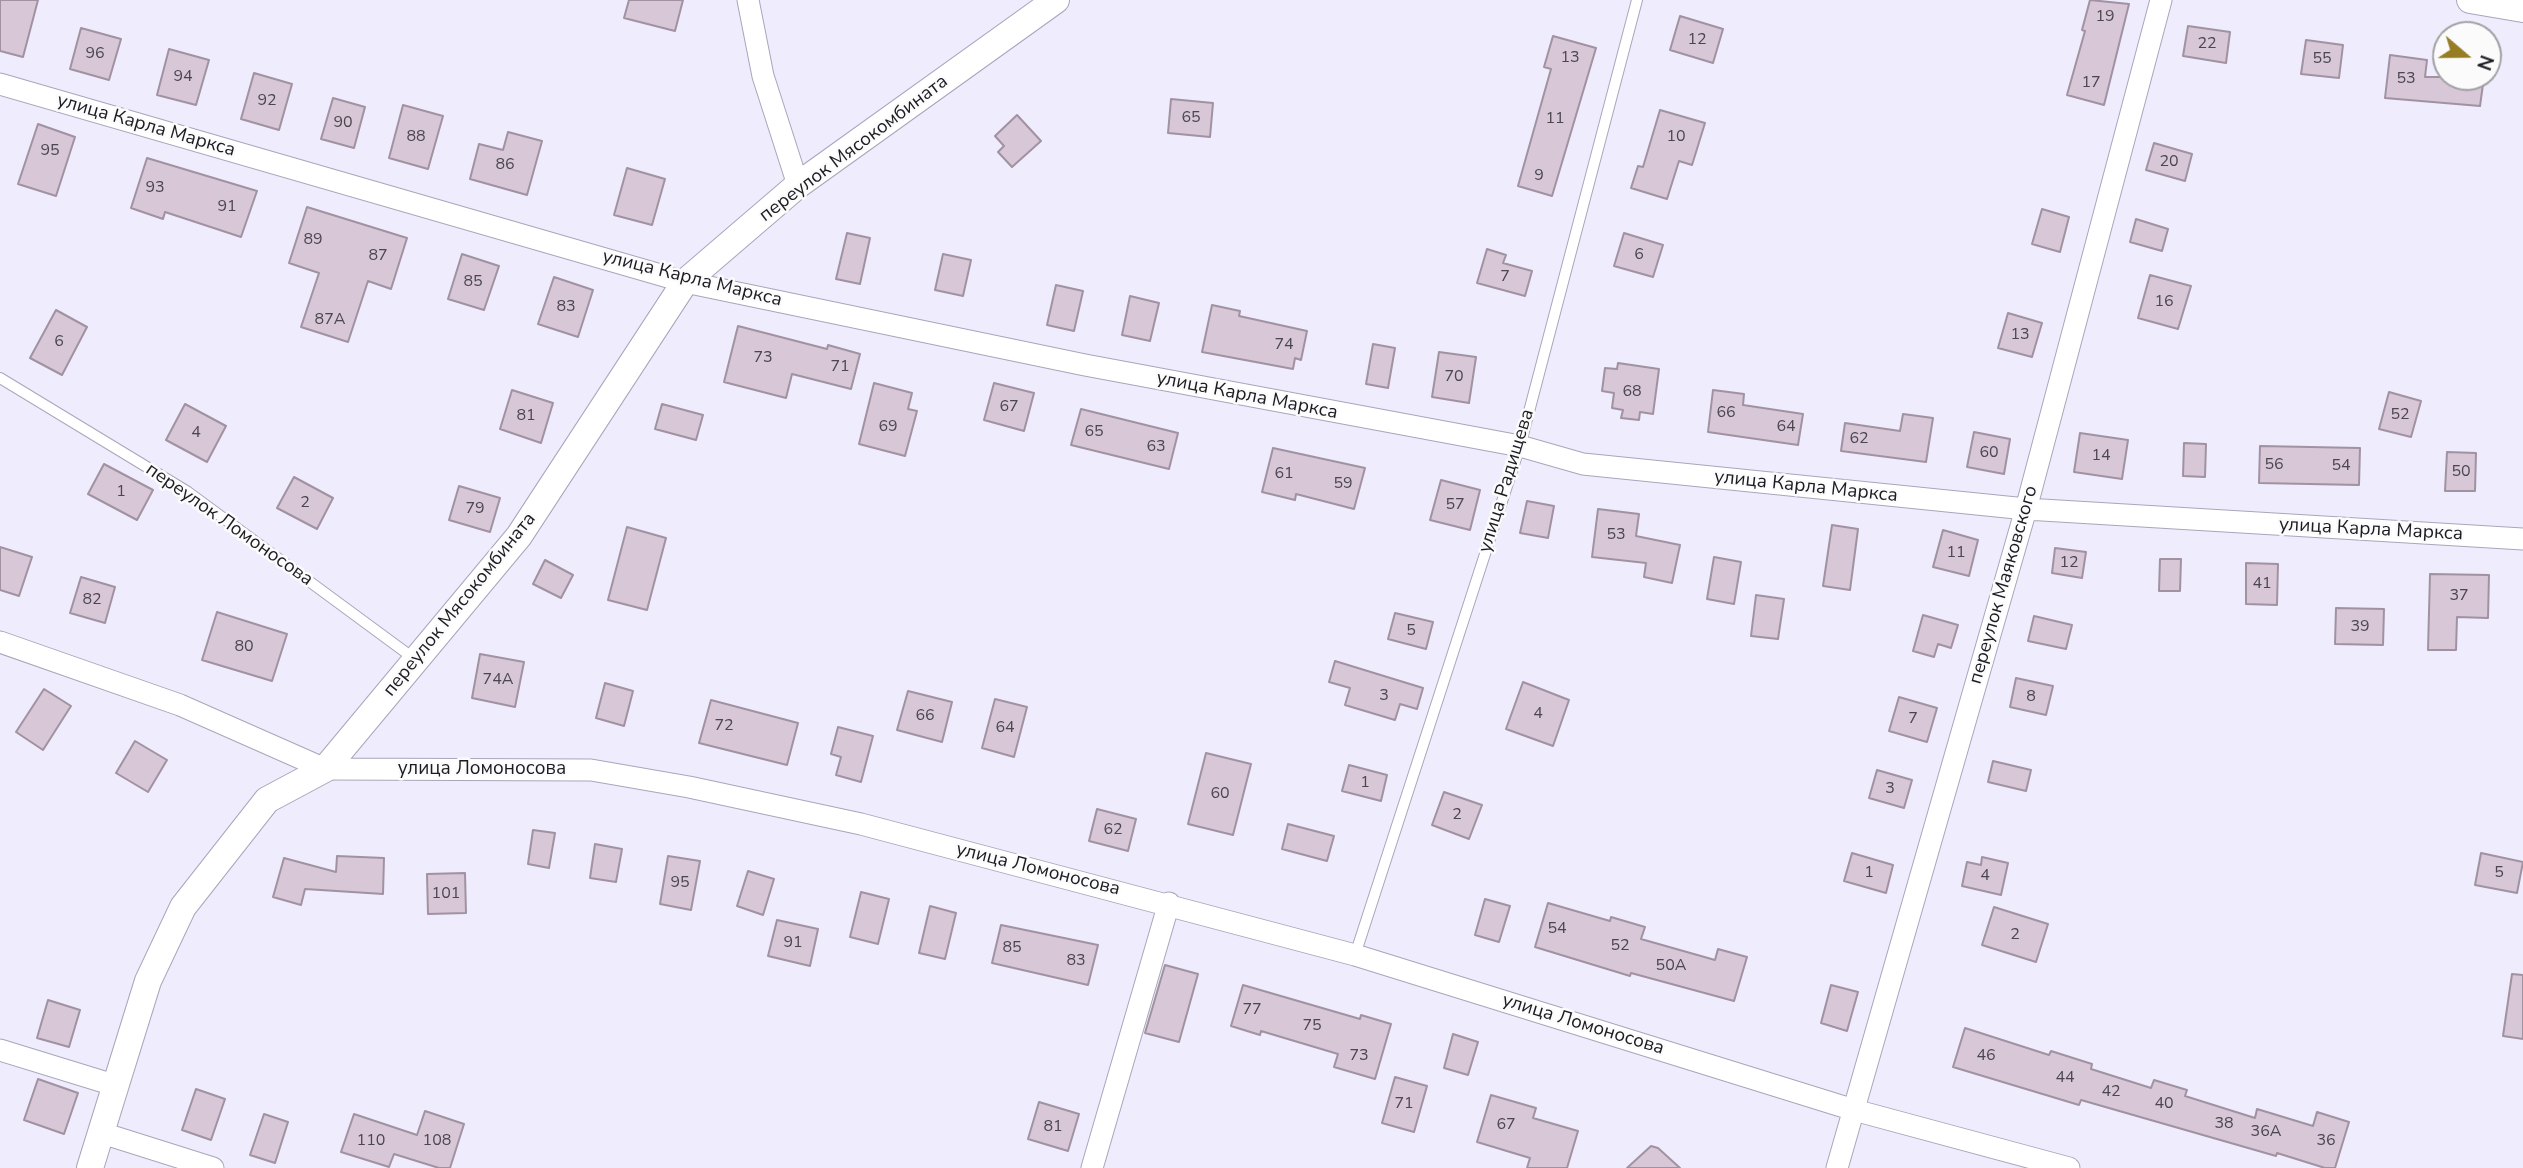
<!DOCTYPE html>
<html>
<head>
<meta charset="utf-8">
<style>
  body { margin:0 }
  #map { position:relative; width:2523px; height:1168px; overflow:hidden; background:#eeecfd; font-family:"Nunito Sans",sans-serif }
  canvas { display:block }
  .north { position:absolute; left:2432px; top:21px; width:70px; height:70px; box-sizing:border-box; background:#fbfbfb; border:2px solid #a2a1a4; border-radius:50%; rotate:110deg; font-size:19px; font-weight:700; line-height:28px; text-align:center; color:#1c1b22 }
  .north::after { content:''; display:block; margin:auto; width:24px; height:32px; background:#967d24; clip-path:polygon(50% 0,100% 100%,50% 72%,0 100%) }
</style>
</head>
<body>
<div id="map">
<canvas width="2523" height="1168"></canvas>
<div class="north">N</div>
</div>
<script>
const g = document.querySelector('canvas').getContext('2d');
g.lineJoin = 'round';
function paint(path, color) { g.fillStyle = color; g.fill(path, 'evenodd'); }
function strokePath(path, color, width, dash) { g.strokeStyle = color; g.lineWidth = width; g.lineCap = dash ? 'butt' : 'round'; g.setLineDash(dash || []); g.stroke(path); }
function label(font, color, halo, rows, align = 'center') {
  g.font = font + ' "Nunito Sans",sans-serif'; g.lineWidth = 5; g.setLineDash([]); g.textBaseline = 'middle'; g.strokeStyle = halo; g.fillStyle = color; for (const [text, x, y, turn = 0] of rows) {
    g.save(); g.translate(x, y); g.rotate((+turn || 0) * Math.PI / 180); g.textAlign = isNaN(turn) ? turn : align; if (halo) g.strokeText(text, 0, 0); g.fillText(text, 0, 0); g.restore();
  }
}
const building = new Path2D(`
  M0,0h38l-15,57 -23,-6z
  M629,0h54l-8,31 -51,-13z
  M2090,0l39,4 -25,101 -37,-10 18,-64 -3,-1z
  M1680,16l43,13 -10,34 -43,-13z
  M2188,26l42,6 -4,31 -43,-7z
  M81,28l40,11 -12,41 -39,-11z
  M1553,36l43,12 -44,148 -34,-10 33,-117 -7,-2z
  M2306,40l37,5 -4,33 -38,-4z
  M169,49l40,11 -13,45 -39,-10z
  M2390,55l37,5 -2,17h59l-4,29 -95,-8z
  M254,73l38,11 -13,46 -38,-11z
  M333,98l32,9 -11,41 -33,-9z
  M1171,99l42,4 -3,34 -42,-4z
  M403,105l40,11 -15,53 -39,-11z
  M1660,110l45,13 -13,42 -13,-4 -12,38 -36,-11 7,-22 5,1z
  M1017,115l24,26 -29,26 -14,-15 6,-6 -9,-10z
  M38,124l37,13 -19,59 -38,-12z
  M508,132l34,9 -15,54 -57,-16 9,-35 24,6z
  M2154,143l38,11 -7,27 -39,-11z
  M147,158l110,33 -16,46 -76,-25 -2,7 -32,-11z
  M627,168l38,11 -13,46 -38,-10z
  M307,207l100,31 -16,51 -23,-8 -20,61 -47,-15 18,-54 -30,-10z
  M2042,209l27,8 -9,35 -28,-8z
  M2136,219l32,10 -6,22 -32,-9z
  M847,233l23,5 -10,46 -24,-5z
  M1624,233l39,12 -10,32 -39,-11z
  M1487,249l19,6 -3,8 29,8 -7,25 -48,-13z
  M462,254l37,12 -15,44 -36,-11z
  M943,254l28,6 -8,36 -28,-6z
  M2150,275l41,11 -13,43 -40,-11z
  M554,277l39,13 -15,47 -40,-13z
  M1056,285l27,6 -9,40 -27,-6z
  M1130,296l29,7 -9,38 -28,-6z
  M1212,305l28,6 -1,5 68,15 -6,29 -6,-2 -2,11 -91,-17z
  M56,310l31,17 -25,48 -32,-17z
  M2008,313l34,10 -10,34 -34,-9z
  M738,326l89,23 1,-4 32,9 -9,35 -59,-15 -6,24 -62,-16z
  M1373,344l22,4 -7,40 -22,-4z
  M1439,352l37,5 -7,46 -37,-6z
  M1618,363l41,6 -6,45 -13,-2 -1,8 -18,-2 2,-8 -11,-2 2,-15 -12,-2 3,-23 12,1z
  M874,383l38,10 -4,16 9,2 -12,45 -46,-12z
  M994,383l40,10 -10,38 -40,-11z
  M512,390l41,13 -12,40 -41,-14z
  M1713,390l31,4 -1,11 60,9 -5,31 -90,-13z
  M2389,392l32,9 -10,36 -32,-8z
  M185,404l41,22 -19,36 -41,-22z
  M662,404l41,11 -7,25 -41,-11z
  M1081,409l97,24 -9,36 -98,-24z
  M1903,414l30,4 -7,44 -85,-11 4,-28 55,8z
  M1974,432l36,7 -6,35 -37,-7z
  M2080,433l48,7 -6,39 -48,-7z
  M2184,443l22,1 -1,33 -22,-1z
  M2260,446l100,2 -1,37 -100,-2z
  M1273,448l92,20 -11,41 -58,-15 -1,6 -33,-8z
  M2447,452l29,1 -1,38h-30z
  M104,464l49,26 -16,30 -49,-26z
  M294,477l39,21 -16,31 -40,-21z
  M1441,480l39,10 -10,40 -40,-10z
  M459,486l41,12 -10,34 -41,-12z
  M1527,501l27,5 -6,32 -28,-5z
  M1598,509l41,5 -3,22 44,9 -8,38 -28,-6 2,-14 -54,-6z
  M1832,525l26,4 -8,61 -27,-4z
  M627,527l39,11 -19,72 -39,-10z
  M1943,530l35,10 -9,36 -36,-9z
  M0,547l32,10 -13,39 -19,-6z
  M2055,548l31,4 -4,26 -30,-5z
  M1714,557l27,5 -7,42 -27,-5z
  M2160,559h21l-1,32h-21z
  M545,560l28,15 -12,23 -28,-14z
  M2246,563l32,1 -1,41 -31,-1z
  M2430,574l59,1 -1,43 -31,-1 -1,33h-28z
  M81,577l34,10 -10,36 -35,-10z
  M1756,595l28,4 -6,40 -27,-3z
  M2336,608l48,1 -1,36 -48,-1z
  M217,612l70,22 -15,47 -70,-21z
  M1395,613l38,9 -7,27 -38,-10z
  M1923,615l35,10 -7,23 -13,-4 -4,13 -21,-6z
  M2034,616l38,9 -6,24 -38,-8z
  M480,654l44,8 -9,45 -43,-9z
  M1335,661l88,27 -6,21 -17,-5 -5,16 -50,-15 5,-17 -21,-6z
  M2016,678l37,8 -7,29 -36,-8z
  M1523,682l46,18 -16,46 -47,-17z
  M605,683l28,8 -9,35 -28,-8z
  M44,689l27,17 -28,44 -27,-18z
  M908,691l44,11 -10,40 -45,-12z
  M1899,697l38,11 -10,34 -38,-11z
  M995,699l32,8 -13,50 -32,-9z
  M711,700l87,23 -11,42 -88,-22z
  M838,727l35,9 -12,46 -25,-7 5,-18 -10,-3z
  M135,741l32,19 -19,32 -32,-19z
  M1206,753l45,11 -18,71 -45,-11z
  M1993,761l38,9 -5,21 -38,-9z
  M1349,765l38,10 -6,26 -39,-10z
  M1877,770l35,10 -8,28 -35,-10z
  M1444,792l38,13 -13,34 -37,-14z
  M1097,809l39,10 -8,32 -39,-10z
  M1288,824l46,12 -7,25 -45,-12z
  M533,830l22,3 -6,35 -21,-4z
  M595,844l27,5 -6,33 -26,-4z
  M1852,853l41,12 -7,28 -42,-12z
  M2481,853l42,9 -6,31 -42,-8z
  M337,856l47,2 -1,36 -78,-5 -4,16 -28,-8 11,-39 52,14z
  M668,856l32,5 -9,49 -31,-6z
  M1982,857l26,6 -7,32 -39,-9 5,-24 14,3z
  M748,871l26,8 -11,36 -26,-9z
  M465,873l1,40 -38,1 -1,-40z
  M861,892l28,7 -11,45 -28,-7z
  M1485,899l25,7 -11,36 -24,-7z
  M1548,903l62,18 1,-4 34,10 -4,12 74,21 3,-11 29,8 -13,44 -103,-28 -1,3 -95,-29z
  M930,906l26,7 -11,46 -26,-6z
  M1994,907l54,17 -12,38 -54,-17z
  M777,920l41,9 -8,37 -42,-10z
  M1001,925l97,20 -10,40 -96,-22z
  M1165,965l33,9 -19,68 -34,-9z
  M2512,974l11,1v64l-20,-3z
  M1243,985l117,34 1,-4 30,9 -16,55 -41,-12 4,-13 -77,-23 -1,4 -29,-9z
  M1831,985l27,7 -11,39 -26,-8z
  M48,1000l32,10 -11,37 -32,-9z
  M1965,1028l84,27 2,-4 41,13 -1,5 60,19 3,-8 33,10 -2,6 70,22 2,-9 56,17 4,-14 32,10 -14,46h-10l-48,-15 -1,3 -195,-56 -2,5 -126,-38z
  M1453,1034l25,8 -10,33 -24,-7z
  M1395,1077l32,9 -13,46 -32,-9z
  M38,1079l40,14 -14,41 -40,-14z
  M196,1089l29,10 -14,41 -29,-10z
  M1491,1095l45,13 -3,10 45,13 -11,37h-40l3,-10 -53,-16z
  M1039,1102l40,12 -11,37 -40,-12z
  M425,1111l39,13 -14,44h-11l-45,-14 -5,13 -48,-15 13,-38 63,21z
  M264,1114l24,8 -13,41 -25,-8z
  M1651,1146l7,2 22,20h-53z`);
paint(building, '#d7c7d7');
strokePath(building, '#a192a2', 2);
const service = new Path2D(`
  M0,378l188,114 228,168
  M1355,955l165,-509 117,-446`);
const minor = new Path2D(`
  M748,0l15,76 35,109
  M0,84l685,198 400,83 435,81 63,18 443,45 497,30
  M0,642l180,63 145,64 266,1 98,17 172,37 494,131 499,155 215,58
  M0,1050l117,36
  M102,1133l111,35
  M1092,1168l77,-265
  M1837,1168l189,-659 135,-509`);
const tertiary = new Path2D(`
  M2470,0l53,9
  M90,1168l58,-187 35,-74 84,-107 58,-31 194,-233 166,-254 113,-97 258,-185`);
strokePath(service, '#a9a6ba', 12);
strokePath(minor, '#a9a6ba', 23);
strokePath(tertiary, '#a9a6ba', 28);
strokePath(service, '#fff', 10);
strokePath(minor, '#fff', 21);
strokePath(tertiary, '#fff', 26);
label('16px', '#4b464f', null, [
  ["19",2105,17],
  ["12",1697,40],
  ["22",2207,44],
  ["96",95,54],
  ["13",1570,58],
  ["55",2322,59],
  ["94",183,77],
  ["53",2406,79],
  ["17",2091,83],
  ["92",267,101],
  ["65",1191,118],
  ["11",1555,119],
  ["90",343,123],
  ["88",416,137],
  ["10",1676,137],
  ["95",50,151],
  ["20",2169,162],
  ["86",505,165],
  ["9",1539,176],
  ["93",155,188],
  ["91",227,207],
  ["89",313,240],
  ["6",1639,255],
  ["87",378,256],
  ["7",1505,277],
  ["85",473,282],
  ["16",2164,302],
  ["83",566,307],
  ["87А",330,320],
  ["13",2020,335],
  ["6",59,342],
  ["74",1284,345],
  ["73",763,358],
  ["71",840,367],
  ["70",1454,377],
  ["68",1632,392],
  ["67",1009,407],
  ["66",1726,413],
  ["52",2400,415],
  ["81",526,416],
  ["69",888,427],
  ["64",1786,427],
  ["65",1094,432],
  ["4",196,433],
  ["62",1859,439],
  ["63",1156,447],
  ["60",1989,453],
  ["14",2101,456],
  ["56",2274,465],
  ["54",2341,466],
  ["50",2461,472],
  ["61",1284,474],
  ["59",1343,484],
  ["1",121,492],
  ["2",305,503],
  ["57",1455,505],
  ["79",475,509],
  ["53",1616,535],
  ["11",1956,553],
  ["12",2069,563],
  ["41",2262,584],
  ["37",2459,596],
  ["82",92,600],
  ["39",2360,627],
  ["5",1411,631],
  ["80",244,647],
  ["74А",498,680],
  ["3",1384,696],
  ["8",2031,697],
  ["4",1538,714],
  ["66",925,716],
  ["7",1913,719],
  ["72",724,726],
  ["64",1005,728],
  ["1",1365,783],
  ["3",1890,789],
  ["60",1220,794],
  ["2",1457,815],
  ["62",1113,830],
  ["1",1869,873],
  ["5",2499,873],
  ["4",1985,876],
  ["95",680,883],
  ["101",446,894],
  ["54",1557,929],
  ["2",2015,935],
  ["91",793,943],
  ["52",1620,946],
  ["85",1012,948],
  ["83",1076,961],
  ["50А",1671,966],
  ["77",1252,1010],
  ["75",1312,1026],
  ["73",1359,1056],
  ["46",1986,1056],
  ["44",2065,1078],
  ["42",2111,1092],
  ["71",1404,1104],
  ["40",2164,1104],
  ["38",2224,1124],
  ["67",1506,1125],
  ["81",1053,1127],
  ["36А",2266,1132],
  ["110",371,1141],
  ["108",437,1141],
  ["36",2326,1141]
]);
label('19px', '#1c1b22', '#fbfbfb', [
  ["улица Карла Маркса",146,126,16],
  ["переулок Мясокомбината",854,149,-37],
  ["улица Карла Маркса",692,279,14],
  ["улица Карла Маркса",1247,396,11],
  ["улица Радищева",1507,481,-73],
  ["улица Карла Маркса",1806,487,6],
  ["переулок Ломоносова",229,525,35],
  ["улица Карла Маркса",2371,530,3],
  ["переулок Маяковского",2004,585,-74],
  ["переулок Мясокомбината",460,605,-51],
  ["улица Ломоносова",482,769],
  ["улица Ломоносова",1038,870,14],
  ["улица Ломоносова",1583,1025,17]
]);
</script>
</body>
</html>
